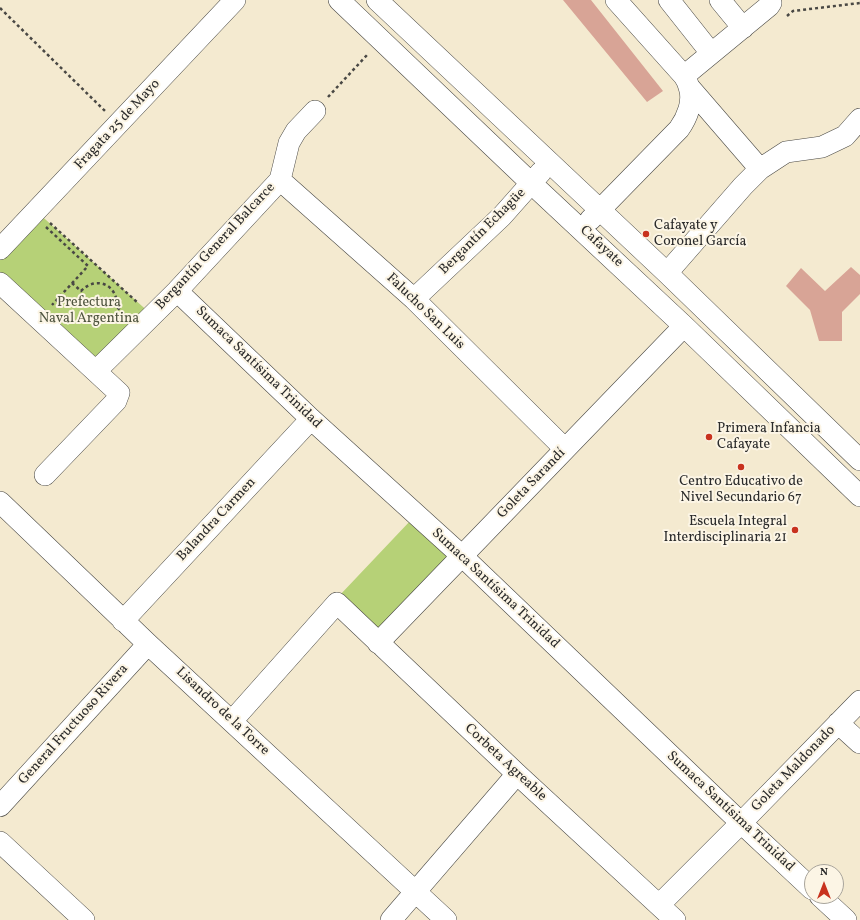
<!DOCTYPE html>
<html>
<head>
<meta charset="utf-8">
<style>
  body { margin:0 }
  #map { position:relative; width:860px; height:920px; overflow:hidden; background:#f4ead0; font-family:Vollkorn,serif }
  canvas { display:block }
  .north { position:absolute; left:804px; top:864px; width:40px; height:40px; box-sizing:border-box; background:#fcf5e5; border:1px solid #a8a49b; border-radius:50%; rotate:0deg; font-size:11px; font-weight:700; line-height:16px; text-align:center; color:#2b2b2b }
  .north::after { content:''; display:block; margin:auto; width:14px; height:18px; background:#c8321e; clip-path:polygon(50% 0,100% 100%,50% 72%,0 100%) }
</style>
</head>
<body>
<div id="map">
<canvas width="860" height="920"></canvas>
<div class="north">N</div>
</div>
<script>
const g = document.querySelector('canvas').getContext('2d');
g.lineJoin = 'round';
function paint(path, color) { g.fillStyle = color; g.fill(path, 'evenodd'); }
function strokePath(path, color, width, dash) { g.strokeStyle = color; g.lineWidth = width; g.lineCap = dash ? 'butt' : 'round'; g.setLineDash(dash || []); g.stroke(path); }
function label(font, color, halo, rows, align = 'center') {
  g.font = font + ' Vollkorn,serif'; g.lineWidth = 4; g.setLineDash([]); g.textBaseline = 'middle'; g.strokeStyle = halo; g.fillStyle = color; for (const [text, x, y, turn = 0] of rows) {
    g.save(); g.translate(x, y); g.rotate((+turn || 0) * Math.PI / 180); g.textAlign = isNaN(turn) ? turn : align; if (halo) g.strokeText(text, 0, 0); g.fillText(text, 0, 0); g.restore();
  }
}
paint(new Path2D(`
  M36,211l116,104 -56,56 -96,-88v-34z
  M411,520l39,35 -70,75 -41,-34z`), '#b6d177');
paint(new Path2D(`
  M563,0h28l72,91 -16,11z
  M851,267l9,8v19l-18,18v29h-23l-9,-31 -24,-24 15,-18 24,23z`), '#d8a496');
const minor = new Path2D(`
  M339,0l192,183 153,143 176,170
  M377,0l290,273 193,187
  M669,0l42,53
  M720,0l23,28
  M684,76l85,-70 2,-3 -1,-3
  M690,88l70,81
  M280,180l134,119 151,150
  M590,220l89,-91c8,-11 15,-28 10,-42 -1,-4 -3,-8 -5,-11l-68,-76
  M0,249l235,-249
  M667,273l76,-87 17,-17 26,-17 36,-5 23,-11 15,-17
  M0,283l119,110 -3,8 -71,74
  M177,291l134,128 151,137 275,263 75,70
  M414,299l88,-83 39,-44
  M96,371l81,-80 103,-111 9,-37 7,-12 19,-20
  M0,502l148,142 298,276
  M123,621l188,-202
  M378,643l306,-317
  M232,721l105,-118 180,171 158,146
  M838,723l22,20
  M0,806l148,-162
  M0,842l84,78
  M820,896l26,24
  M659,905l82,-82 119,-122
  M391,920l126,-146`);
strokePath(minor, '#494844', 22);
strokePath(new Path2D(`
  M0,8l105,103
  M787,16l6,-5 67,-8
  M328,97l40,-43
  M50,223l88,80
  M46,227l42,39 -36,39
  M72,283l9,8c16,-16 37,-6 36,16l8,8`), '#494844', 2.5, [3, 3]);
strokePath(minor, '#fff', 21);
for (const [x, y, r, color] of [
  [646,234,4,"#c8321e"],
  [709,437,4,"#c8321e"],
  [741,467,4,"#c8321e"],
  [795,530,4,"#c8321e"]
]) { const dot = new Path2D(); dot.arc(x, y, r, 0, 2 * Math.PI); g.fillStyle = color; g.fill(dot); strokePath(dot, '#fcf5e5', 1.5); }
label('14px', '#2b2b2b', '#fcf5e5', [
  ["Fragata 25 de Mayo",118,125,-47],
  ["Bergantín Echagüe",483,232,-45],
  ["Bergantín General Balcarce",216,247,-47],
  ["Cafayate",601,247,43],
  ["Falucho San Luis",425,312,44],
  ["Sumaca Santísima Trinidad",258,368,44],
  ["Goleta Sarandí",532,484,-46],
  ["Balandra Carmen",217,520,-47],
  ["Sumaca Santísima Trinidad",495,589,43],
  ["Lisandro de la Torre",222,712,43],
  ["General Fructuoso Rivera",74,725,-48],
  ["Corbeta Agreable",505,763,43],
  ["Goleta Maldonado",794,769,-46],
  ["Sumaca Santísima Trinidad",730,812,43]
]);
label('14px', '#2b2b2b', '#fcf5e5', [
  ["Cafayate y",654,226],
  ["Coronel García",654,242],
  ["Primera Infancia",717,429],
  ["Cafayate",717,445],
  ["Centro Educativo de",741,482,"center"],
  ["Nivel Secundario 67",741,498,"center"],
  ["Escuela Integral",787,522,"right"],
  ["Interdisciplinaria 21",787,538,"right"]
], 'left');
label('14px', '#4e543e', '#fcf5e5', [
  ["Prefectura",89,303],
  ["Naval Argentina",89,319]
]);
</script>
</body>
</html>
